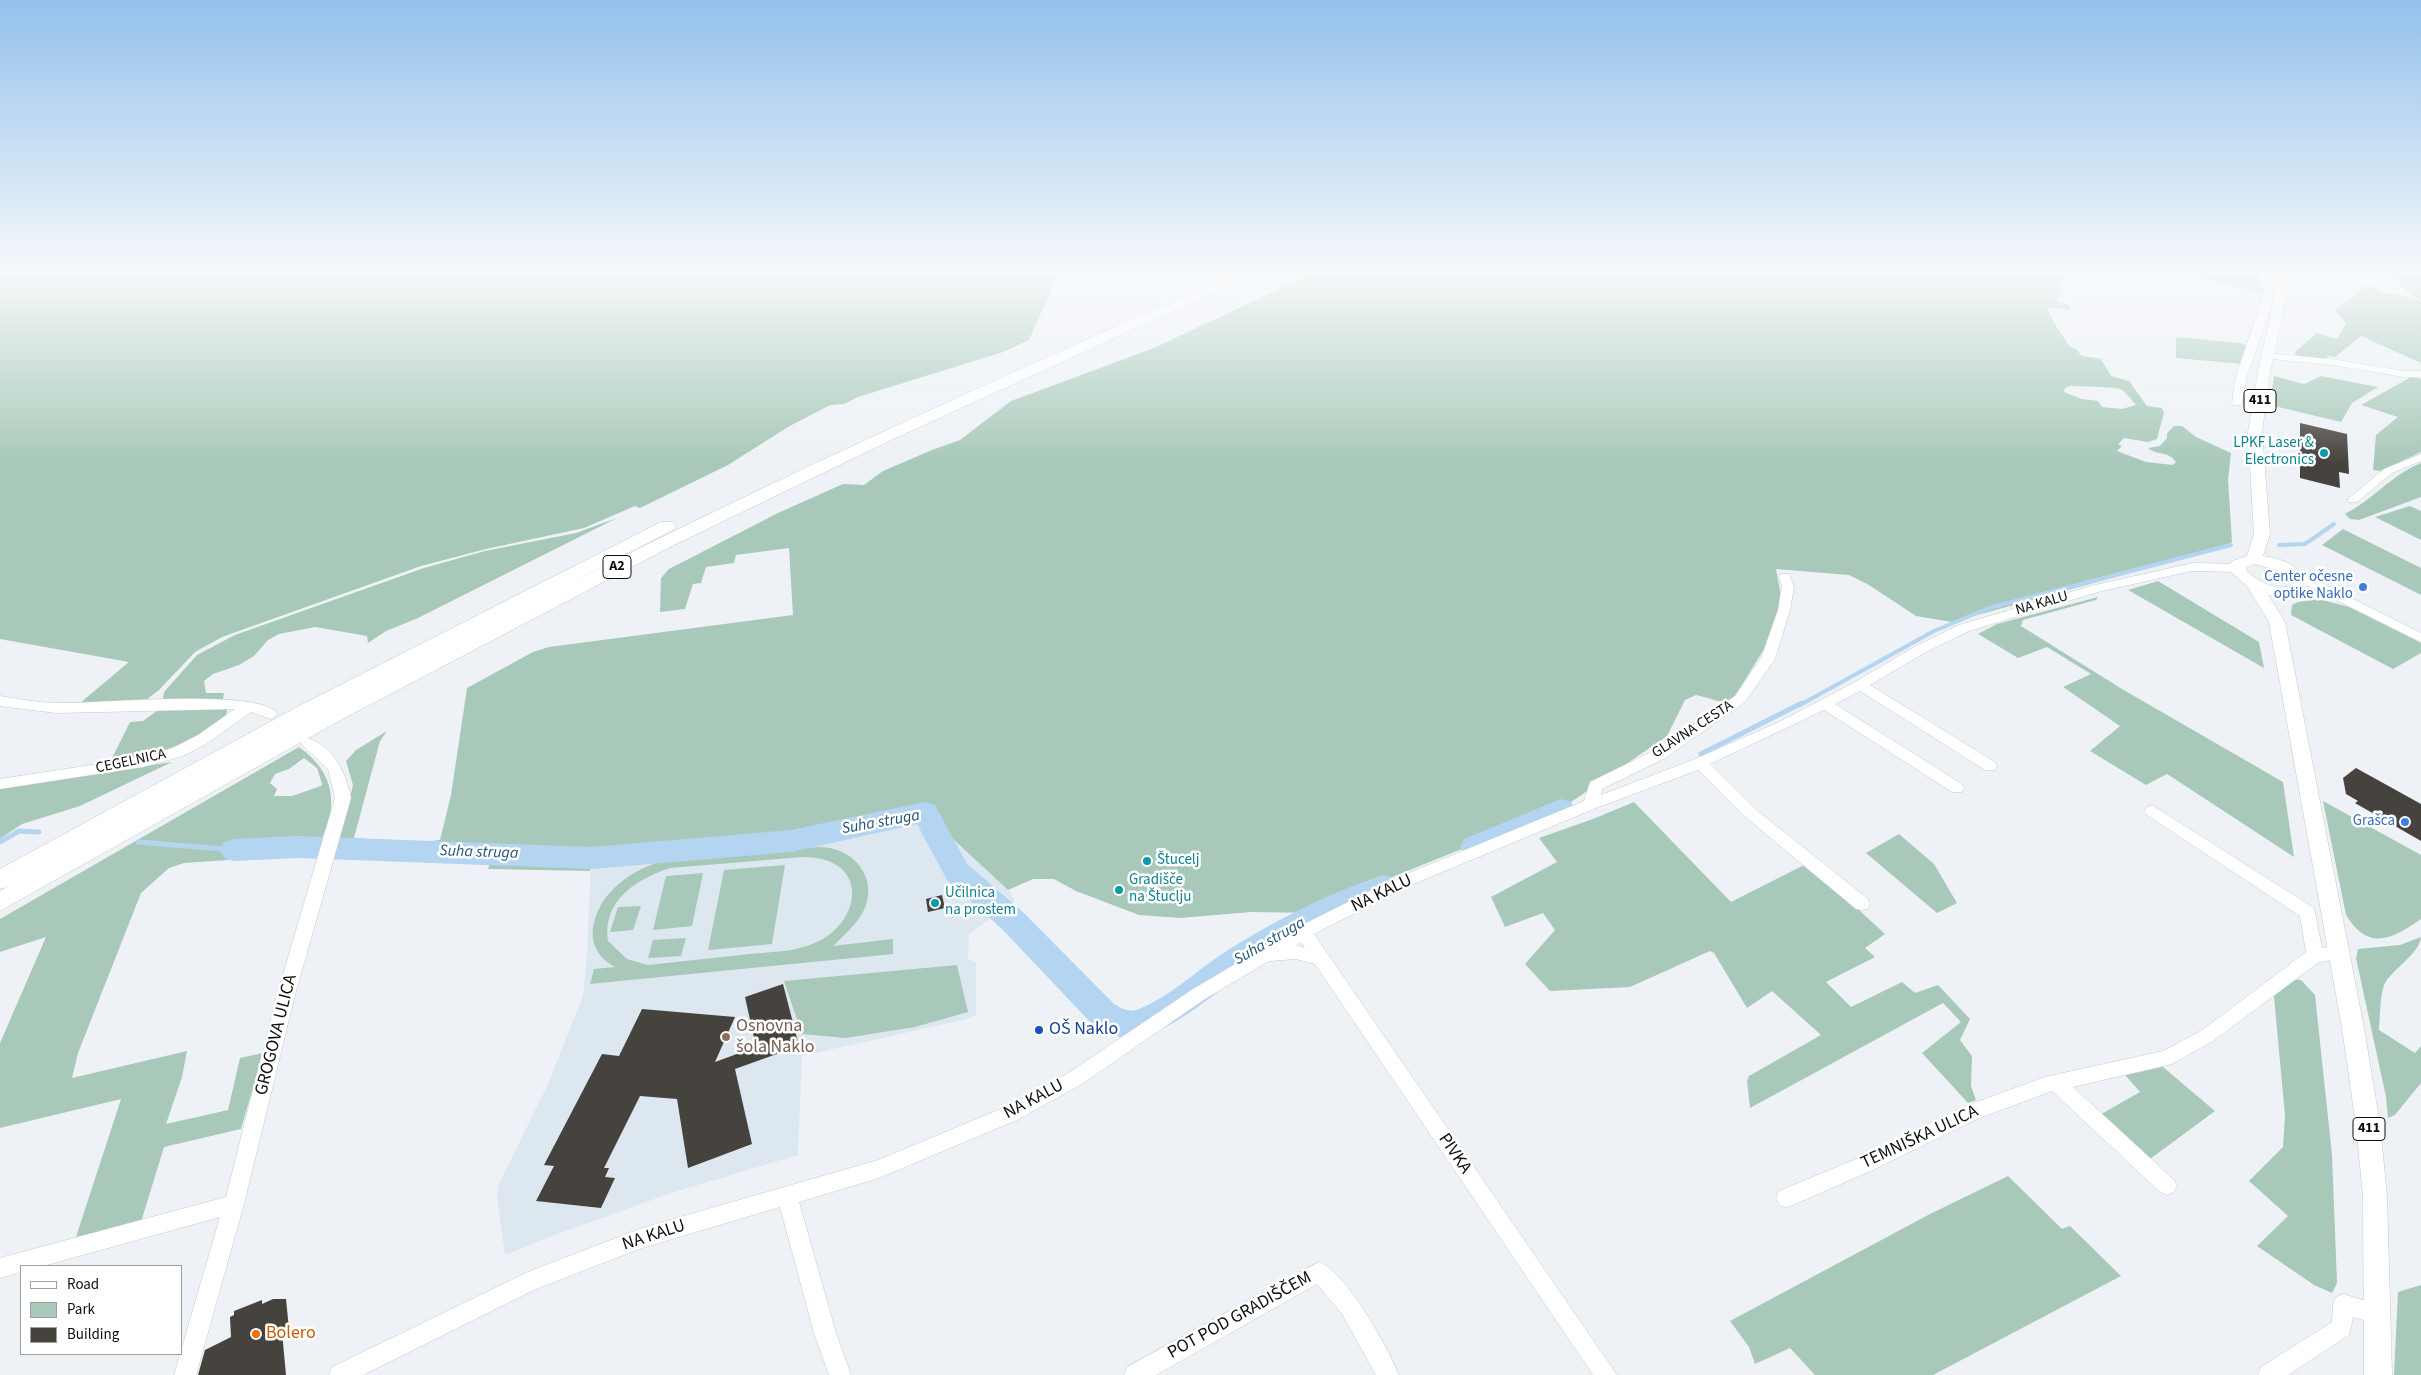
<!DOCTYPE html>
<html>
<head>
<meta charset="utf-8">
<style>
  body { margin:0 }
  #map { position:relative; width:2421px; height:1375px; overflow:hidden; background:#eef2f6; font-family:"Source Sans 3",sans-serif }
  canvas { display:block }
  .legend { position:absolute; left:20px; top:1265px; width:162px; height:90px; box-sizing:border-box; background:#fff; border:1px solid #9e9f9f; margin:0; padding:6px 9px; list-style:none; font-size:15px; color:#0d0f10 }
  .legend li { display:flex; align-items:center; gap:10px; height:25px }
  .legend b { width:25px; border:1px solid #9e9f9f }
</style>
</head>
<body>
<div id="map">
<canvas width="2421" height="1375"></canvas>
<ul class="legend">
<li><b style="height:6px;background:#fff"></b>Road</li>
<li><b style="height:14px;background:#a8c9b9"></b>Park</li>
<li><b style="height:14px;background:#46433f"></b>Building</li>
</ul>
</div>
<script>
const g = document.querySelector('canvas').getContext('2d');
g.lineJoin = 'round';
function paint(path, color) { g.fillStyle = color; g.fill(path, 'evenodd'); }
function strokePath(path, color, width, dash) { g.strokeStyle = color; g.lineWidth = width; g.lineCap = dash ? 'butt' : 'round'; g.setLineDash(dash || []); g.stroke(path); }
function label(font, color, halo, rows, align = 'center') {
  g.font = font + ' "Source Sans 3",sans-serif'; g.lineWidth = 5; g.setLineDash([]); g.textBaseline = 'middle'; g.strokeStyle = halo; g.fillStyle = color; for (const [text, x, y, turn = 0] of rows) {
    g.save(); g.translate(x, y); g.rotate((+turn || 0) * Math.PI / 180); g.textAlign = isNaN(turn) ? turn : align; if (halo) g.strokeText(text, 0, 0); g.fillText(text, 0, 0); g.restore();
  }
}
paint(new Path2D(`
  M925,812l83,78 7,11 -46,33 -1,25 8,4v52l-9,4 -165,37 -4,99 -124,37 -125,45 -44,18 -8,-59 1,-10 50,-102 35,-88 4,-42 4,-96 200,-17z`), '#dce7f0');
paint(new Path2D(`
  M0,271h1073l-17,9 -27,60 -26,12 -145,45 -14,7 -14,1 -42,22 -60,38 -88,43 -5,-2 -51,22 -98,21 -65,17 -199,71 -27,15 -36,38 -13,10 -66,3 49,-41 -129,-23z
  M1317,271h749l-4,10h-4l3,4v9h-4l1,8 11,3 1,5 -23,-3 7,16 16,24 5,1 7,8 19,3 10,17 18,5 18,25 15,2 2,5 -7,26 -9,3 -24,-4 -6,6 4,2 -5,5 29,11 27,3 3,-3c-8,-12 -19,-6 -28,-14l12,-2 7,-8v-5l7,-7h8l14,11 35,16 -3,27 4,62 -12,6 -268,74 -36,-6 -47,-31 -20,-10 -73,-6 4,22 -1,34 -49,79 -34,-9 -11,5 -18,36 -106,73 -171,69 -69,35 -70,-1 -71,6 -41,-3 -63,-24 -22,-12h-21l-25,11 -84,-78 -133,29 -200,17 -1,13 -102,-2 3,-9 35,-1 2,-4 -190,-10 15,-60 -7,-24 10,-11 31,-19 -7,10 -26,97 67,4 19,-2 11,-45 16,-107 66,-36 16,-5 244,-32 -4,-67 -53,7 -2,8 -28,4 -5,16 -8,1 -8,25 -25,3 1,-34 8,-9 109,-56 65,-29 21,1 19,-14 49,-21 28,-10 51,-39 143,-53zM2070,386c9,1 47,0 52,4 5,3 9,10 14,15l-14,4 -20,-2 -4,-6 -16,-2 -18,-7 1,-4z
  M2172,271h90l-2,11 5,12z
  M2386,271h35v29l-12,-7z
  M2367,285l17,7 37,9v62l-60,-27 -26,21 -8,-1 1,4 -34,-4 3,-6 20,-17 20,6 9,-16 -11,-13z
  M2176,337l65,6 7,4 -5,17 -67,-6z
  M2274,376l30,8 17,-8 57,11 -26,16 -11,19 -71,-17z
  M2411,377l10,2v73l-41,19 -7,-1 3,-35 22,-18 -37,-12z
  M2421,463v34l-62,23 -9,-1 -5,-5c29,-15 45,-38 76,-51z
  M2410,506l11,5v29l-46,-23z
  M617,518l-199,100 -32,13 -18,12 -1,-7 -52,-9 -36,7 -11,6 -14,16 -15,9 -26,9 -9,7 2,12h18l-1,6h-60l1,-7 33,-37 38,-20 189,-67 61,-17 91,-18z
  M2343,529l78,39v27l-99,-50z
  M2158,581l101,61 5,26 -136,-78z
  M2098,597l-2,3 -73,20 -2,6 101,63 161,93 11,75 -127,-83 -21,11 -56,-34 30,-25 -57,-39 28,-13 -44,-27 -29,11 -40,-24 19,-10z
  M2318,599l31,8 72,36v10l-28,16 -102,-54 1,-10 6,-3z
  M227,709c1,8 -7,12 -14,17 -32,22 -63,30 -102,34l19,-38 13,-1 15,-11z
  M299,747c37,26 41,62 18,100l-69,-2 -20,15 -44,3 -15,5 -28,25 -63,160 -6,25 115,-27 -5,26 -16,47 62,-14 12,-52 23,-5 -22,76 -77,18 -23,75 -65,15 45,-138 -121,29v-85l46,-106 -46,15v-33zM304,758l13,10 5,16 -1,2 -29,10h-18l3,-7 -7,-6 5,-9 14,-5z
  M172,762l-92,44 -58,18 -22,15v-51z
  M2323,801l98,54v64c-30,21 -53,32 -75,-4z
  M1634,802l97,100 77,-39 77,71 -20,14 10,9 -49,25 25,25 51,-25 13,11 23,-8 32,34 -10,21 12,16 -1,30 5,14 -8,3 -46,-50 39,-31 -18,-19 -193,105 -3,-27 2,-5 72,-41 -49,-44 -25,17 -33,-55 -4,-2 -80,36 -80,4 -25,-27 30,-34 -12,-17 -38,14 -14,-30 66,-35 -18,-24 54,-19z
  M1899,834l35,30 23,39 -20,10 -71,-60z
  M795,848c11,0 23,-2 35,0 30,6 48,36 33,64 -8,14 -19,23 -30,34l60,-7v15l-303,30 4,-15 21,-2c-17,-9 -26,-25 -21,-44 8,-35 43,-56 75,-64 18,-5 39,-4 57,-5 23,-2 46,-5 69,-6zM803,857c69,0 60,69 7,88 -19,7 -40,7 -60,9 -34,4 -68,7 -102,11l-21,-6 -19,-18c-6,-40 28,-62 62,-73z
  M785,865l-13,79 -64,6 16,-80z
  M703,873l-11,53 -39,4 13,-54z
  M641,906l-8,24 -23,2 8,-25z
  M2421,937c-1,16 -28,32 -36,46 -5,10 -5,36 -6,47l36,23 6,-7v37l-26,32 -7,3 -2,-21 -30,-139 2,-9 42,-4z
  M686,938l-5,18 -33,2 5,-18z
  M957,965l11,47 -53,15 -69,11 -44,-4 -18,-53z
  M2292,979l9,1 14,15 17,160 5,128 -5,10 -18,-8 -57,-39 31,-30 -39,-35 34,-34 2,-31 -11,-120 3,-7z
  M2163,1067l52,44 -69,51 -50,-45 44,-25 -15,-17z
  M2008,1176l54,53 8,-3 51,50 -188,99h-118l-25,-27 -35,16 -6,-17 -19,-26 200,-107z
  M2421,1285v90h-27l4,-83z`), '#a8c9b9');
strokePath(new Path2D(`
  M2279,545l26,-1 29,-20
  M1800,705l134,-74 55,-23 242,-63`), '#b4d5f1', 4);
strokePath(new Path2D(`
  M1701,754l101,-51
  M0,842l19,-11 20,1
  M138,842l96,8`), '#b4d5f1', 5);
paint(new Path2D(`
  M1561,799l10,3 4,7 -4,7 -97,42 -10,-3 -4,-8 4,-8z
  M925,802l10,3 32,59 57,49 90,91c9,5 15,9 25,5 31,-13 56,-37 83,-55 46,-30 110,-63 162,-79l10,3 5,8 -5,8c-47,21 -95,43 -139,71 -35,22 -83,70 -124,73 -13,1 -28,-8 -39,-14l-90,-95 -55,-49 -30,-56 -126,28 -200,17 -293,-11 -64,3 -10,-3 -4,-8 4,-8 10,-3 64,-3 293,11 200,-17z`), '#b4d5f1');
paint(new Path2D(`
  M2300,423l47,11 2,40 -10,-2 1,16 -40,-10z
  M2356,768l65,36v37l-66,-38 3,-2 -12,-7 -3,-16z
  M942,895l3,13 -17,4 -2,-13z
  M783,984l16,62 -64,23 17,75 -64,24 -11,-69 -37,-3 -36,72h5l-4,9 10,1 -14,30 -65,-7 18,-35 -10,-1 58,-111 17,2 23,-47 93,8 -20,45 41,-15 -11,-50z
  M273,1299h13l3,30 -7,3 4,43h-88l7,-25 26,-13 -1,-20 4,-2v-4l28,-11v4z`), '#46433f');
const minor = new Path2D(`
  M2264,294h6l3,5 -26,77 -5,27 -1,2h-8l-1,-2 4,-27z
  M2267,353l72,7 65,11h17v6h-17l-65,-11 -76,-8 -1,-2z
  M2421,454v7l-29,12 -35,29h-8l-2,-2 37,-31z
  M2193,563l44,1 6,4 -6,4 -44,-1 -20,4 -75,17 -129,39 -45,22 -54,32 125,77 2,4 -2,4h-10l-125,-79 -25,13 127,80 2,4 -2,4h-10l-128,-82 -114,54 49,48 109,87 2,5 -2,5 -6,1 -6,-1 -107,-89 -51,-50 -102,38 -192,80 -90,46 303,441h-24l-278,-411 -19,-5 -27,2 -64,38 -123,85 -65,36 -138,58 -80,24 37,131 15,42h-22l-15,-42 -34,-126 -138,41 -106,41 -173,86h-34l3,-8 198,-96 112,-43 236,-68 125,-52 67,-36 123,-83 105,-62 94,-47 192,-79 6,-19 65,-32 80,-54 26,-38 17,-48 4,-24 -3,-9 2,-3h8l5,12 -4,24 -15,49 -30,43 -80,56 -63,31 -1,6 94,-36 84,-37 76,-40 59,-35 45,-22 132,-39zM1301,942l4,6 -9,-3z
  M2293,569l128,64v9l-87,-43 -5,2 -38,-8 -2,-3 6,-4 23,5 -29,-15 -2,-3 2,-3z
  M0,696c19,3 38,7 57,7 35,1 205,-16 221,11l-7,5 -20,-7 -43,31 -25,13 -40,11 -143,22v-10l143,-22 30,-9 25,-13 37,-26 -179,4 -56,-7z
  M307,738c27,8 39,35 44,60l-56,197 -51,209 -48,171h-22l46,-158 -177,49h-22v6l-21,6v-20l226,-61 51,-202 58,-197 -7,-29 -28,-26z
  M2152,805l162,103 8,40 16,-2 6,2 2,5 -2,5 -25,4 -106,79 -41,23 -99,23 101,93 3,6 -3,6 -7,3 -7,-3 -108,-101 -75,28 -102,50 -82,36 -7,2 -7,-2 -3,-7 3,-7 82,-34 102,-50 82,-30 118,-26 38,-20 105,-79 -6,-36 -153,-101 -3,-4 3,-4z
  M1319,1262c29,12 68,84 80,113h-23l-34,-61 -25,-30 -161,91h-32l3,-8z
  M2343,1294l42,13 3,7 -3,7 -7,3 -25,-7 -4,18 -61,40h-30l3,-8 71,-45 1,-18 3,-7z`);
const major = new Path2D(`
  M2280,271h12l-22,101 -8,60 8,102 -7,22c20,3 37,9 45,29 -10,14 -25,13 -40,10l17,27 79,406 16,97 7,71 5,179h-28l-1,-179 -7,-71 -14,-97 -73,-406 -22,-36 -16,-14 -1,-8 2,-3 15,-5 7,-22 -6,-102 10,-60zM2255,564l27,8 10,12c-13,10 -36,-4 -45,-13l-1,-4z`);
const highway = new Path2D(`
  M1243,271h18l-372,170 -219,106 -333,175 -337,189v-20l7,-4 -7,2v-20l299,-163 362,-184h12l3,4 -3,4 -119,61c226,-115 457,-219 689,-320z`);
strokePath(minor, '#c4c9cd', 1);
strokePath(major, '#c4c9cd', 1);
strokePath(highway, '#c4c9cd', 1);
paint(minor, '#fff');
paint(major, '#fff');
paint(highway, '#fff');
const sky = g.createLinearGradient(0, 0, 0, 463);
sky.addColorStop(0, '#93c1ec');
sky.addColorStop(0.59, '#f7f9fb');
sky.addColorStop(1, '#f7f9fb00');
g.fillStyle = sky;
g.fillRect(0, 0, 2421, 463);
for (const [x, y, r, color] of [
  [2324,453,5,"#0f9aa8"],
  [2363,587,5,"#3f7fe0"],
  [2405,822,5,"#3f7fe0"],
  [1147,861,5,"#0f9aa8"],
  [1119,890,5,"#0f9aa8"],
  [935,903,5,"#0f9aa8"],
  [1039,1030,5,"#1a4fb4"],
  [726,1037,5,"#8d6e63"],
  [256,1334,5,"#e8710a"]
]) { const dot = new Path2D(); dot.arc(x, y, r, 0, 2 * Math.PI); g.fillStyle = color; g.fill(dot); strokePath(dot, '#fff', 2); }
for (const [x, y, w] of [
  [2260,401,32],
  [617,567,28],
  [2369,1129,32]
]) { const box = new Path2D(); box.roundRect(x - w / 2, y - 11.5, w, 23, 4); g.fillStyle = '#fff'; g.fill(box); strokePath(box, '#0d0f10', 1); }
label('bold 14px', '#0d0f10', null, [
  ["411",2260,401],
  ["A2",617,567],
  ["411",2369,1129]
]);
label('15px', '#0d838f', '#fff', [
  ["LPKF Laser &",2314,444,"right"],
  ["Electronics",2314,461,"right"],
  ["Štucelj",1157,861],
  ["Gradišče",1129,881],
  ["na Štuclju",1129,898],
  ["Učilnica",945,894],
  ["na prostem",945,911]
], 'left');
label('15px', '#366cbe', '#fff', [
  ["Center očesne",2353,578],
  ["optike Naklo",2353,595],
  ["Grašca",2395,822]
], 'right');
label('15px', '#0d0f10', '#fff', [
  ["NA KALU",2042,604,-16],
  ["GLAVNA CESTA",1693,730,-33],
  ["CEGELNICA",131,762,-12]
]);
label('italic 16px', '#1e5277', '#fff', [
  ["Suha struga",881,823,-10],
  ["Suha struga",479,853,2],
  ["Suha struga",1270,942,-30]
]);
label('18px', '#0d0f10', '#fff', [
  ["NA KALU",1382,894,-26],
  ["GROGOVA ULICA",277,1035,-76],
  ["NA KALU",1034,1100,-28],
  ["TEMNIŠKA ULICA",1920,1138,-25],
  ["PIVKA",1454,1154,56],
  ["NA KALU",654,1236,-18],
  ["POT POD GRADIŠČEM",1240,1316,-29]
]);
label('18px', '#785e54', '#fff', [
  ["Osnovna",736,1027],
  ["šola Naklo",736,1048]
], 'left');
label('18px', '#164399', '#fff', [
  ["OŠ Naklo",1049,1030]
], 'left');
label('18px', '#c56008', '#fff', [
  ["Bolero",266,1334]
], 'left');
</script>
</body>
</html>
